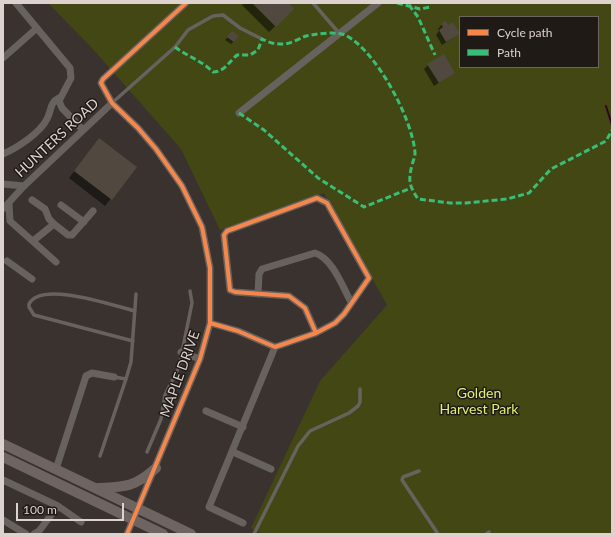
<!DOCTYPE html>
<html>
<head>
<meta charset="utf-8">
<style>
  body { margin:0 }
  #map { position:relative; width:615px; height:537px; overflow:hidden; background:#39322e; font-family:Lato,sans-serif }
  canvas { display:block }
  .frame { position:absolute; inset:0; border:4px solid #dcd3ce; pointer-events:none }
  .legend { position:absolute; left:459px; top:16px; width:140px; height:52px; box-sizing:border-box; background:#201a17; border:1px solid #6b6460; margin:0; padding:5px 7px; list-style:none; font-size:12px; color:#dcd3ce }
  .legend li { display:flex; align-items:center; gap:8px; height:20px }
  .legend b { width:20px; border:1px solid #6b6460 }
  .scale { position:absolute; left:16px; top:503px; width:108px; height:18px; box-sizing:border-box; border:2px solid #dcd3ce; border-top:0; padding-left:5px; font-size:12px; line-height:14px; white-space:nowrap; color:#dcd3ce; -webkit-text-stroke:3px #201a17; paint-order:stroke }
</style>
</head>
<body>
<div id="map">
<canvas width="615" height="537"></canvas>
<div class="frame"></div>
<ul class="legend">
<li><b style="height:5px;background:#f5874c"></b>Cycle path</li>
<li><b style="height:5px;background:#3abd76"></b>Path</li>
</ul>
<div class="scale">100 m</div>
</div>
<script>
const g = document.querySelector('canvas').getContext('2d');
g.lineJoin = 'round';
function paint(path, color) { g.fillStyle = color; g.fill(path, 'evenodd'); }
function strokePath(path, color, width, dash) { g.strokeStyle = color; g.lineWidth = width; g.lineCap = dash ? 'butt' : 'round'; g.setLineDash(dash || []); g.stroke(path); }
function label(font, color, halo, rows, align = 'center') {
  g.font = font + ' Lato,sans-serif'; g.lineWidth = 3; g.setLineDash([]); g.textBaseline = 'middle'; g.strokeStyle = halo; g.fillStyle = color; for (const [text, x, y, turn = 0] of rows) {
    g.save(); g.translate(x, y); g.rotate((+turn || 0) * Math.PI / 180); g.textAlign = isNaN(turn) ? turn : align; if (halo) g.strokeText(text, 0, 0); g.fillText(text, 0, 0); g.restore();
  }
}
paint(new Path2D(`
  M48,3h564v531h-349l-12,-6 69,-147 67,-76 -63,-112 -104,37 -39,-81 -90,-102zM460,17h138v50h-138z`), '#424714');
paint(new Path2D(`
  M244,3h43l6,6 -24,23 -27,-27z
  M442,24l17,10 -17,11 -6,-10 3,-4 -1,-2z
  M230,35l8,2 -7,7 -6,-4z
  M428,65l26,8 -20,13 -10,-17z
  M99,139l37,28 -31,39 -36,-28z`), '#0007');
strokePath(new Path2D(`
  M606,106l6,19`), '#370420', 2);
paint(new Path2D(`
  M252,3h37l5,6 -18,18z
  M446,21l2,4 5,-3 7,12 -14,8 -7,-12 4,-3 -2,-3z
  M232,31l7,5 -5,6 -7,-5z
  M444,54l11,19 -16,10 -12,-19z
  M99,138l38,29 -25,33 -38,-29z`), '#51493f');
strokePath(new Path2D(`
  M313,3l26,30
  M112,103l63,-56 13,-17 25,-14 10,-1 17,13 22,11
  M133,341l-99,-26 -5,-8v-3c12,-24 85,2 106,7
  M126,379l5,-17 5,-68
  M147,452l14,-33 4,-24 14,-28 13,-64 -2,-12
  M100,456l26,-77 -12,-2
  M419,471l-16,6 -1,3 36,54
  M254,534l44,-88 12,-15 39,-18 9,-7 2,-4v-13
  M486,534l3,-2`), '#68625f', 3.5);
strokePath(new Path2D(`
  M16,3l54,65 1,10 -12,23 3,7 21,22
  M3,58l34,-30
  M239,113l139,-110
  M3,154c14,-6 37,-21 44,-35 5,-9 2,-16 12,-21
  M3,184l21,2
  M32,200l13,9 4,10 5,5 -21,17
  M9,204l1,17 46,41
  M61,205l23,17
  M3,209l21,-23 88,-83
  M54,224l14,11h4l21,-24
  M7,261l25,18
  M258,294l1,-20 3,-5 53,-16c18,6 27,33 36,49
  M210,323l28,8 37,16 41,-14 19,-10 9,-9 25,-36 -42,-75 -10,-5 -90,33 -3,4 6,55 5,2 54,4 16,12 11,25
  M181,352l19,7
  M206,411l37,16
  M233,452l38,17
  M56,469l30,-93 6,-3 22,4
  M3,480l55,26 23,16
  M3,520l23,14
  M243,523l-34,-16 66,-160
  M34,534l5,-3 19,-25
  M127,534l73,-175 10,-36v-55l-8,-41 -20,-41 -26,-37 -18,-21 -26,-25 -11,-20 2,-4 83,-76`), '#68625f', 7);
strokePath(new Path2D(`
  M3,444l188,90
  M3,457l160,77
  M98,488c27,-1 37,-1 58,-20`), '#6e6562', 10);
strokePath(new Path2D(`
  M397,3l23,6 10,-2
  M409,5l9,12 17,38
  M175,47c12,9 27,14 38,25 11,0 16,-10 24,-17h13l8,-5 4,-11c6,3 12,5 18,5 9,1 18,-5 26,-8 10,-2 30,-5 39,-1 31,15 68,85 70,118 0,4 -2,8 -3,12 -4,16 -3,20 6,34l32,4h16l41,-4 22,-6 22,-24 55,-28 6,-11
  M239,113l25,17 54,48 46,29 47,-19`), '#3abd76', 3, [6, 3]);
strokePath(new Path2D(`
  M210,323l28,8 37,16 41,-14 19,-10 9,-9 25,-36 -42,-75 -10,-5 -90,33 -3,4 6,55 5,2 54,4 16,12 11,25
  M127,534l73,-175 10,-36v-55l-8,-41 -20,-41 -26,-37 -18,-21 -26,-25 -11,-20 2,-4 83,-76`), '#f5874c', 4);
label('14px', '#dcd3ce', '#201a17', [
  ["HUNTERS ROAD",57,138,-43],
  ["MAPLE DRIVE",180,374,-70]
]);
label('14px', '#dff072', '#201a17', [
  ["Golden",479,393],
  ["Harvest Park",479,409]
]);
</script>
</body>
</html>
